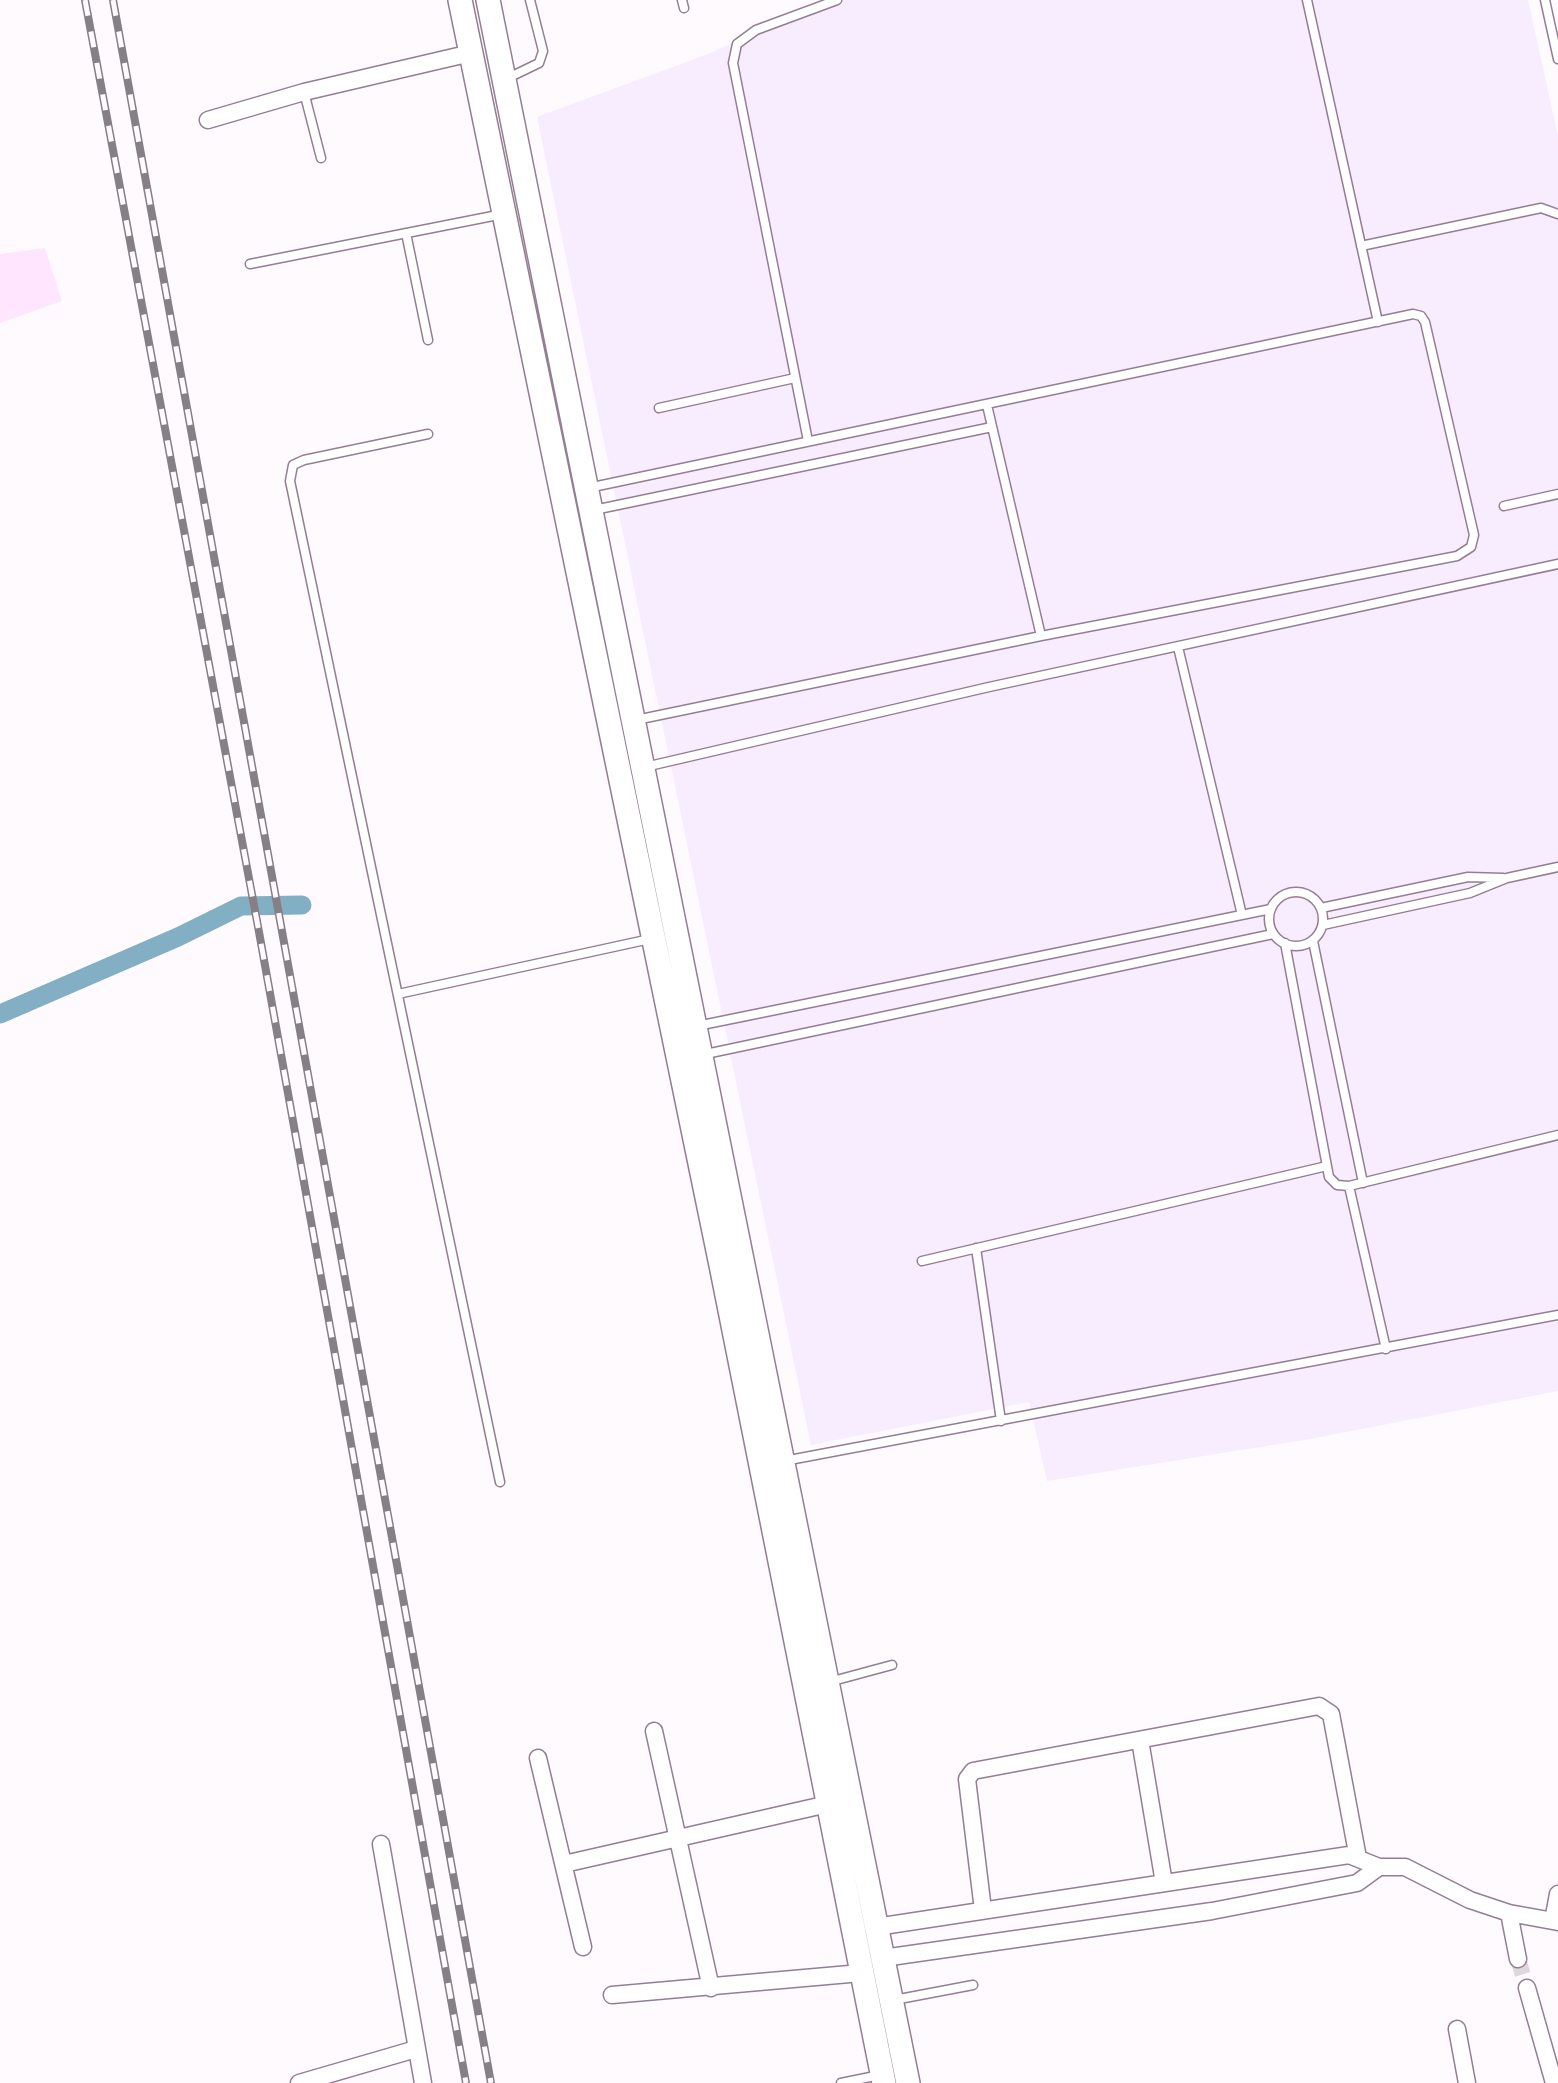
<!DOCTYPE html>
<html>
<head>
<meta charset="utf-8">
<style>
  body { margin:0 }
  canvas { display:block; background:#fffafe }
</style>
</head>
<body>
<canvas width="1558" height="2083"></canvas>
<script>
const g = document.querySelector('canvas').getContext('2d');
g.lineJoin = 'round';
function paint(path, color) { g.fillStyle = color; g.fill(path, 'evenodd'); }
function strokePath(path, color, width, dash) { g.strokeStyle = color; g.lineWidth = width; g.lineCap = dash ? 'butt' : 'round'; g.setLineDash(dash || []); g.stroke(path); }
paint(new Path2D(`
  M45,248l17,53 -62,22v-69z`), '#ffe6fe');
paint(new Path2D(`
  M833,0h695l30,136v1255l-248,48 -263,42 -18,-79 -218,43 -274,-1328 171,-63z`), '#f7edfe');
strokePath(new Path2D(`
  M0,1014l178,-77 63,-31 61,-1`), '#82afc4', 19);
strokePath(new Path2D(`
  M1518,1959l9,29`), '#ded8dd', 16, [16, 8]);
const service = new Path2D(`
  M682,0l2,8
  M1307,0l71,322
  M1545,0l13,59
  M506,79l33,-16 4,-12 -13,-51
  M304,92l17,66
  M406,233l22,107
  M1361,246l180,-38 17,6
  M250,264l253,-50
  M659,408l136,-30
  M428,434l-124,26 -11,5 -3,16 210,1001
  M808,441l-75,-378 4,-19 19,-14 81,-30
  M588,488l825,-174 8,2 4,6 49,213 -3,12 -14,9 -416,80 -54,-231
  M1504,506l54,-12
  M594,510l398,-83
  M1178,647l64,268
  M636,720l405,-84
  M645,767l344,-80 569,-123
  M1269 919a27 27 0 1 1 54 0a27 27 0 1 1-54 0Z
  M1321,908l147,-31 35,1
  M1323,925l147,-32 37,-15 51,-11
  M1313,941l50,242
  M1285,943l44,234 8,8 12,1 209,-51
  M398,994l252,-55
  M697,1026l574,-117
  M701,1055l572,-121
  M1349,1186l37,163
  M976,1248l25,173
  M922,1261l405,-95
  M784,1461l774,-146
  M829,1682l63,-17
  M894,2000l79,-15
  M841,2083l39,-8`);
const minor = new Path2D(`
  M208,120l96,-28 167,-39
  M654,1731l57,257
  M1140,1740l24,143
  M538,1758l45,189
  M381,1844l42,239
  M564,1864l264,-60
  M983,1910l-16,-131 6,-8 346,-65 12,8 27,144
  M1509,1913l9,46
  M1553,1921l5,-27
  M876,1927l473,-72 30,12h26l65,33 39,13 49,9
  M883,1958l329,-47 145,-28 22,-16
  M1527,1988l27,95
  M612,1995l249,-22
  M1457,2029l10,54
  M299,2083l117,-34`);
const secondary = new Path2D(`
  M460,0l262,1270 162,813
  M488,0l420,2083`);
strokePath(service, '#947e93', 11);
strokePath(minor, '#947e93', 19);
strokePath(secondary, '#947e93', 26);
strokePath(service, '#fff', 8);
strokePath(minor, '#fff', 16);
strokePath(secondary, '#fff', 23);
const rail = new Path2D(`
  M85,0l174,932 207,1151
  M113,0l378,2083`);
strokePath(rail, '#867f85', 8);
strokePath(rail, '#fffafe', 5, [16]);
</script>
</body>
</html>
